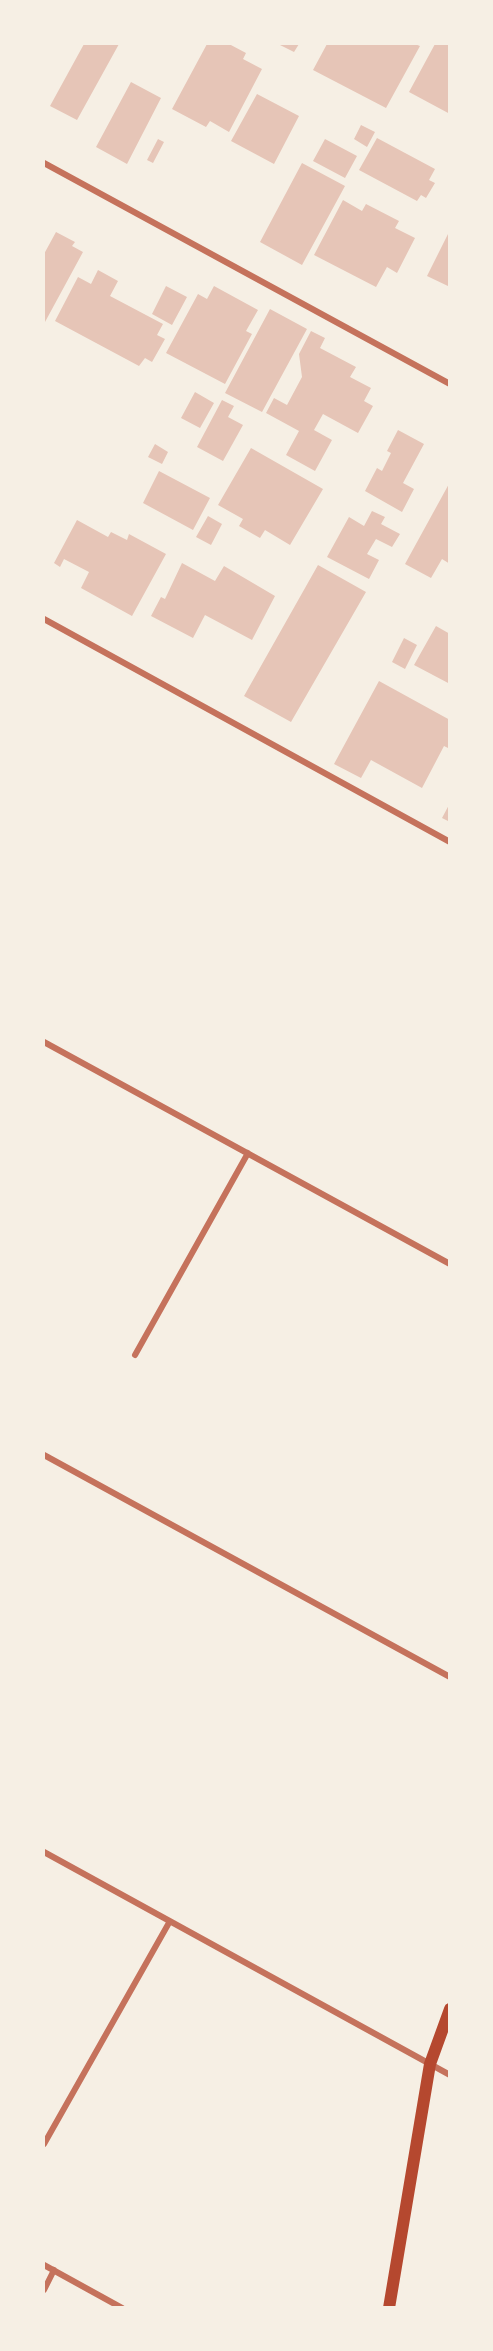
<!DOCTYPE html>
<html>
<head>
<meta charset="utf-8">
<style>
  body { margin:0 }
  #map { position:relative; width:493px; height:2351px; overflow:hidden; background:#f6efe4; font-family:"Work Sans",sans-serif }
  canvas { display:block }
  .frame { position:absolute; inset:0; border:45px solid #f6efe4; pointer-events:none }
</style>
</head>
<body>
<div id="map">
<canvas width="493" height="2351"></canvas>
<div class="frame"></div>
</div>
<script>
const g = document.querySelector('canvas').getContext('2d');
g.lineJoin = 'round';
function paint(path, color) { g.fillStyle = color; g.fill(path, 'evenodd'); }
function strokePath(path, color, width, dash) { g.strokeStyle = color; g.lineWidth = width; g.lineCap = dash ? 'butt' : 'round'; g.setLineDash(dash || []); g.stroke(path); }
paint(new Path2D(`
  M84,44h35l-42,76 -27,-14z
  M207,44h22l17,9 -3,6 19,10 -33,63 -19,-11 -4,6 -34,-18z
  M278,44h21l-5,8z
  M327,44h88l5,2 -34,62 -73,-38z
  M435,44h15v70l-41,-22z
  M131,82l30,16 -34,66 -31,-17z
  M257,94l42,22 -25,48 -43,-23z
  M361,125l14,7 -8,15 -13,-8z
  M377,138l58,31 -6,11 6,3 -9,15 -5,-3 -4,6 -58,-31z
  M158,139l6,3 -11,21 -6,-3z
  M325,139l32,17 -12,22 -32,-17z
  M302,163l43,23 -43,79 -42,-23z
  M343,200l19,11 4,-7 33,17 -4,7 20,10 -18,35 -10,-6 -11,20 -62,-32z
  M450,230v57l-23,-11z
  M56,232l19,10 -3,4 11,6 -38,70 -1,-1v-67z
  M98,270l20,11 -8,15 53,28 -6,11 8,4 -13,23 -7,-4 -6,8 -84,-45 23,-44 13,7z
  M166,286l21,11 -15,28 -20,-11z
  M214,286l44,24 -12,21 6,3 -27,50 -59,-31 32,-59 9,5z
  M270,309l37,20 -45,83 -37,-19z
  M311,331l14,7 -5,10 36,19 -6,10 21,11 -7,13 9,5 -15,27 -35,-19 -9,16 18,10 -17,31 -29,-16 13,-24 -33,-18 8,-15 13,7 15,-28 -3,-23z
  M195,392l19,11 -14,25 -19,-10z
  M222,400l12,6 -6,11 15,8 -20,36 -26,-14z
  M398,430l26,14 -21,39 11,6 -12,23 -37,-21 12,-23 5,3 9,-18 -4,-2z
  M155,444l13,8 -6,12 -14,-7z
  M251,448l72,41 -33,56 -25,-15 -5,8 -21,-12 4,-7 -25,-14z
  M159,471l51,27 -17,32 -50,-27z
  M450,482v82l-8,-5 -11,19 -26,-14z
  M372,511l13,6 -4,7 19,10 -8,13 -16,-8 -9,15 12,6 -10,19 -42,-22 22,-40 15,9z
  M208,516l14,8 -11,21 -15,-8z
  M77,520l31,17 3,-5 16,8 2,-6 37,20 -34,62 -51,-28 8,-16 -25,-13 -4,8 -6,-4z
  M182,563l33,18 9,-15 51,30 -23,44 -47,-25 -12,23 -42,-22 10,-19 4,2z
  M318,565l48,27 -75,130 -47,-26z
  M436,626l14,8v50l-36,-19z
  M404,638l13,7 -12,24 -13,-7z
  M379,681l71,39v29l-6,-3 -22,42 -51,-28 -10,18 -27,-14z
  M450,803v19l-8,-4z`), '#e6c5b7');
strokePath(new Path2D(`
  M44,163l406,221
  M44,619l406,223
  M44,1042l406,222
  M135,1355l113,-202
  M44,1455l406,222
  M44,1852l406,223
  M44,2144l126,-223
  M44,2265l78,43
  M44,2290l10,-20`), '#c5725c', 6);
strokePath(new Path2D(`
  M389,2308l41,-244 20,-55`), '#b5482f', 12);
</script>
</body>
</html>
